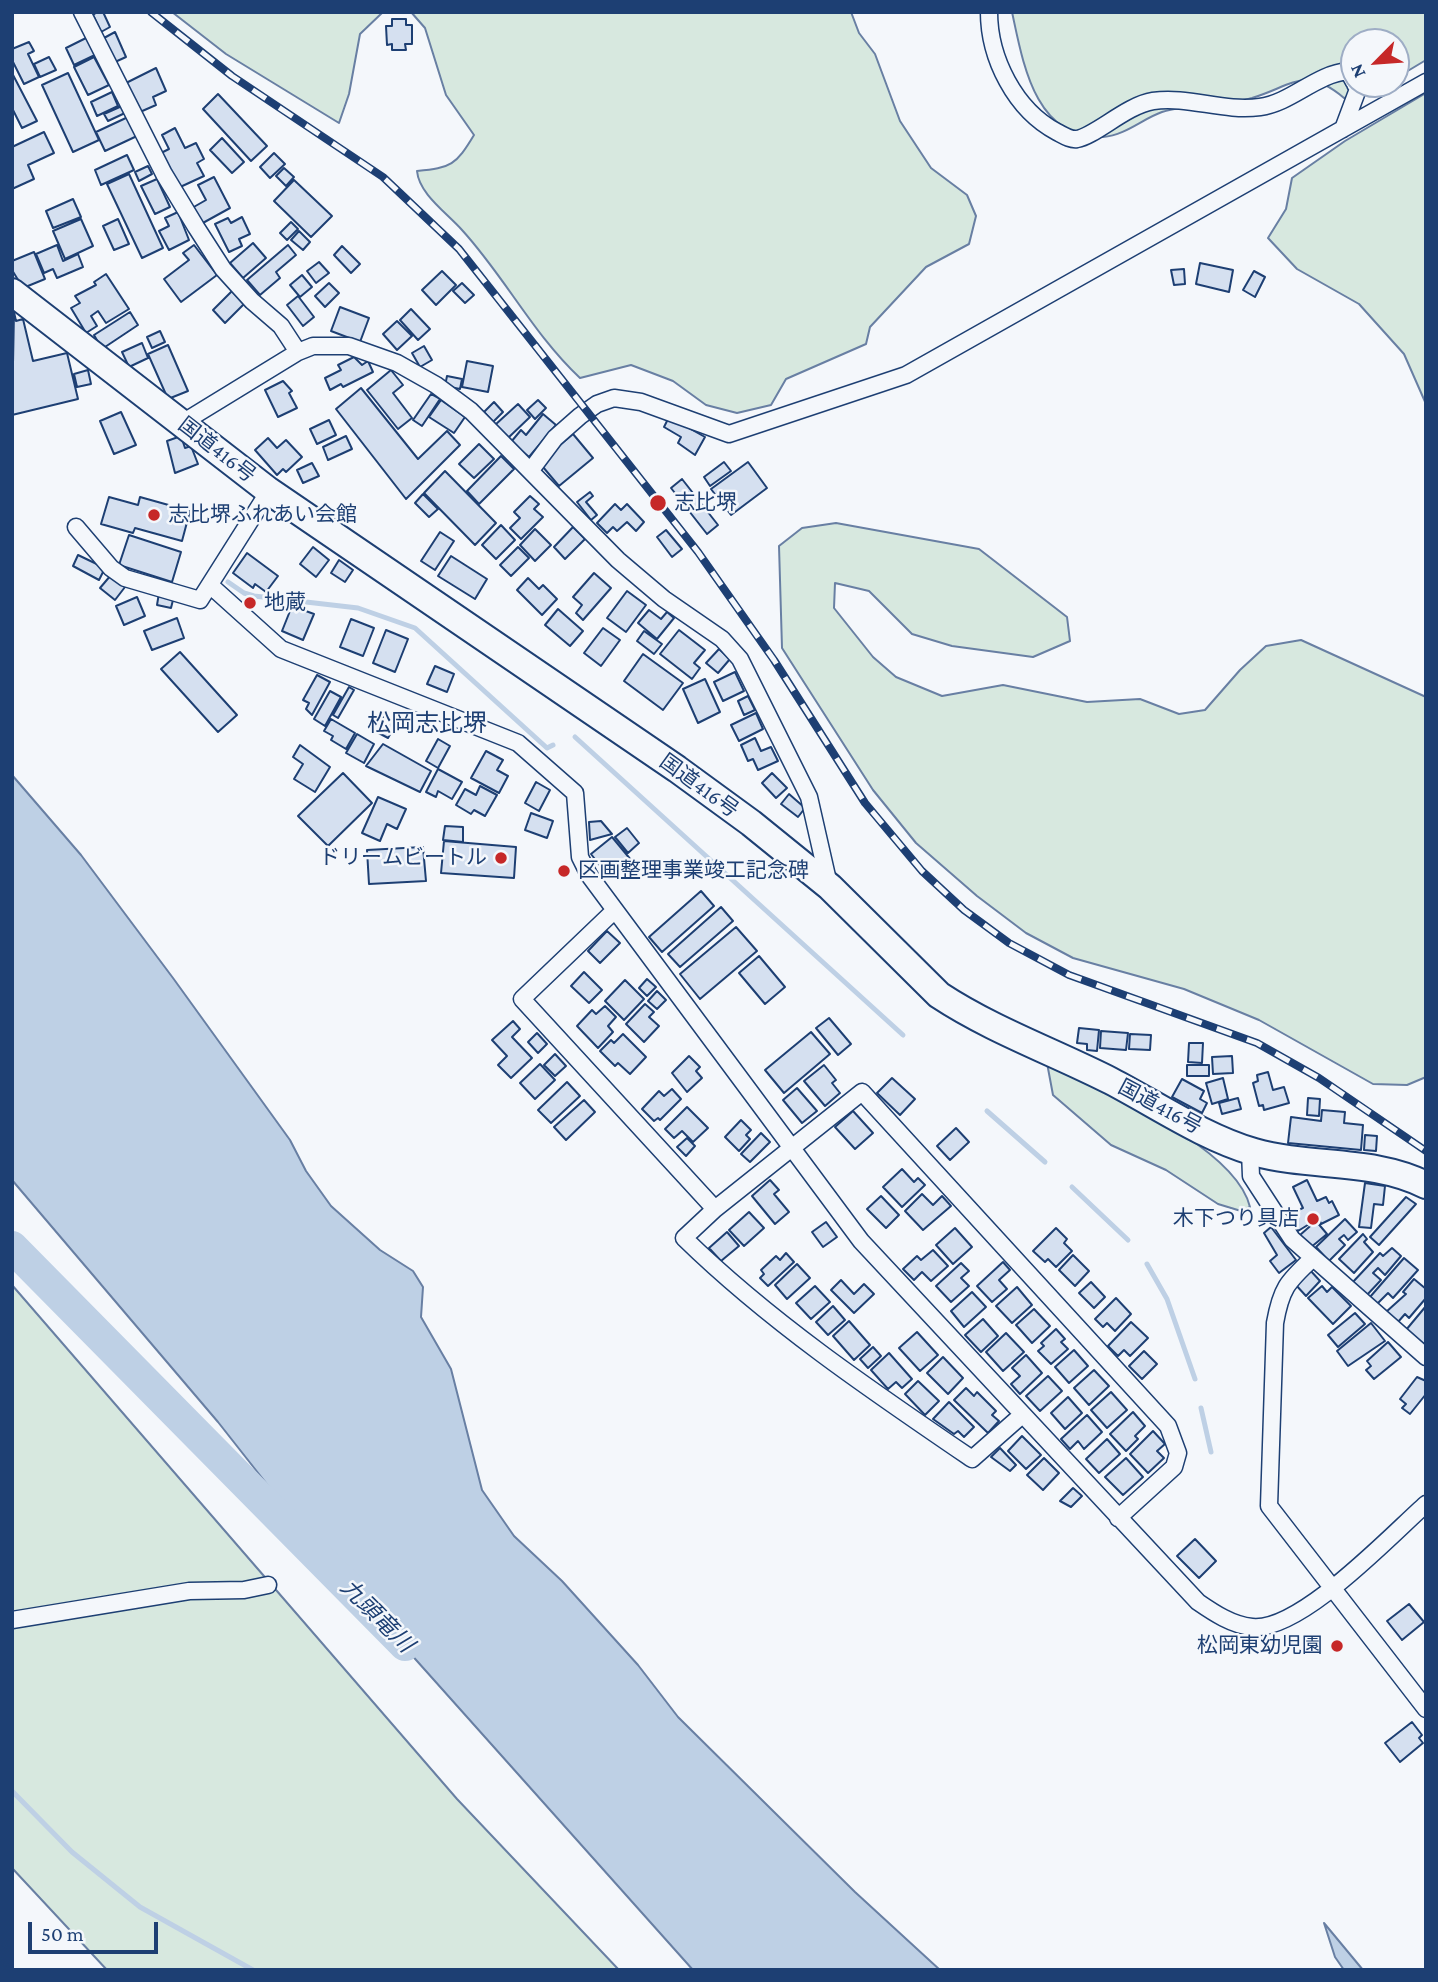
<!DOCTYPE html>
<html>
<head>
<meta charset="utf-8">
<style>
  body { margin:0 }
  #map { position:relative; width:1438px; height:1982px; overflow:hidden; background:#f4f7fb; font-family:"Crimson Pro",serif }
  canvas { display:block }
  .frame { position:absolute; inset:0; border:14px solid #1d3f73; pointer-events:none }
  .north { position:absolute; left:1340px; top:28px; width:70px; height:70px; box-sizing:border-box; background:#f4f7fb; border:2px solid #9eadc5; border-radius:50%; rotate:245deg; font-size:19px; font-weight:700; line-height:28px; text-align:center; color:#1d3f73 }
  .north::after { content:''; display:block; margin:auto; width:24px; height:32px; background:#c62828; clip-path:polygon(50% 0,100% 100%,50% 72%,0 100%) }
  .scale { position:absolute; left:28px; top:1922px; width:130px; height:32px; box-sizing:border-box; border:4px solid #1d3f73; border-top:0; padding-left:9px; font-size:21px; line-height:24px; white-space:nowrap; color:#1d3f73; -webkit-text-stroke:5px #f4f7fb; paint-order:stroke }
</style>
</head>
<body>
<div id="map">
<canvas width="1438" height="1982"></canvas>
<div class="frame"></div>
<div class="north">N</div>
<div class="scale">50 m</div>
</div>
<script>
const g = document.querySelector('canvas').getContext('2d');
g.lineJoin = 'round';
function paint(path, color) { g.fillStyle = color; g.fill(path, 'evenodd'); }
function strokePath(path, color, width, dash) { g.strokeStyle = color; g.lineWidth = width; g.lineCap = dash ? 'butt' : 'round'; g.setLineDash(dash || []); g.stroke(path); }
function label(font, color, halo, rows, align = 'center') {
  g.font = font + ' "Crimson Pro","Noto Sans JP",serif'; g.lineWidth = 5; g.setLineDash([]); g.textBaseline = 'middle'; g.strokeStyle = halo; g.fillStyle = color; for (const [text, x, y, turn = 0] of rows) {
    g.save(); g.translate(x, y); g.rotate((+turn || 0) * Math.PI / 180); g.textAlign = isNaN(turn) ? turn : align; if (halo) g.strokeText(text, 0, 0); g.fillText(text, 0, 0); g.restore();
  }
}
const green = new Path2D(`
  M172,12h211l-23,22 -11,60 -10,29 -113,-69z
  M411,12h440l8,21 16,21 25,67 31,47 36,27 9,21 -7,28 -43,23 -56,60 -4,17 -80,35 -15,26 -34,8 -31,-8 -33,-24 -42,-16 -51,13c-47,-44 -75,-101 -118,-148 -15,-17 -43,-36 -45,-59 34,-3 39,-6 57,-36l-28,-40 -21,-67z
  M1012,12h414v48l-30,18v-36h-42v42h32l-12,7 -30,7c-39,-33 -52,-12 -92,0 -29,8 -61,5 -90,14 -20,7 -36,23 -59,25 -68,3 -80,-74 -91,-125z
  M1426,93v311l-22,-50 -45,-50 -62,-35 -29,-31 18,-29 6,-31 53,-37z
  M836,523l143,26 88,68 3,24 -37,16 -81,-11 -40,-12 -43,-43 -34,-8 -1,25 39,49 23,20 46,19 61,-11 84,17 53,-3 39,15 26,-4 35,-40 26,-24 35,-6 125,57v380l-19,8 -34,-1 -114,-64 -75,-31 -111,-31 -47,-25 -49,-37 -61,-53 -43,-53 -91,-142 -3,-102 23,-18z
  M1047,1063c54,28 188,82 203,144l-9,4 -23,-7 -52,-34 -55,-25 -58,-50z
  M12,1285l445,514 162,171h-512l-95,-102z`);
paint(green, '#d7e8df');
strokePath(green, '#687fa3', 2);
const water = new Path2D(`
  M12,775l69,80 92,123 117,162 16,31 25,35 49,44 33,21 10,16 -2,30 30,52 31,121 32,46 48,45 76,84 40,52 177,175 85,78h-247l-368,-412 -107,-136 -206,-242z
  M1324,1923l39,47h-19l-9,-13z`);
paint(water, '#bed0e5');
strokePath(water, '#687fa3', 2);
strokePath(new Path2D(`
  M228,582l16,11 10,3 104,12 57,20 132,120 6,-3
  M575,737l328,298
  M987,1111l58,51
  M1072,1187l56,53
  M1147,1264l20,35 28,80
  M1201,1408l10,44
  M12,1791l60,61 68,55 113,63`), '#bed0e5', 5);
strokePath(new Path2D(`
  M12,1247l393,398`), '#bed0e5', 32);
const building = new Path2D(`
  M97,12h6l7,15 -9,5 -8,-17z
  M392,19h14v6h6v19h-7l1,6h-14v-6l-5,1 -1,-19h6z
  M115,32l11,25 -11,5 -11,-24z
  M88,37l9,17 -23,11 -8,-17z
  M29,42l5,9 -6,3 11,23 -15,7 -12,-24v-11z
  M49,57l7,13 -16,7 -6,-13z
  M94,57l15,28 -21,10 -14,-28z
  M156,68l10,23 -13,6 3,8 -16,7 -14,-29z
  M12,73l25,48 -15,7 -10,-20z
  M68,73l31,67 -26,12 -31,-67z
  M112,92l6,14 -21,10 -6,-14z
  M218,94l49,52 -16,15 -48,-52z
  M122,106l3,7 -17,8 -4,-7z
  M128,117l9,19 -32,15 -9,-19z
  M175,128l10,20 11,-5 8,16 -7,4 7,13 -26,12 -17,-35 8,-4 -7,-14z
  M44,132l10,21 -26,12 6,14 -22,10v-42z
  M222,138l22,24 -12,11 -22,-23z
  M274,153l11,11 -15,14 -10,-11z
  M127,155l7,15 -33,15 -6,-15z
  M148,166l4,8 -13,7 -4,-9z
  M284,168l10,9 -8,9 -10,-10z
  M129,174l34,74 -21,10 -35,-74z
  M214,177l16,31 -29,16 -9,-16 14,-8 -8,-15z
  M157,179l13,28 -15,7 -14,-28z
  M294,180l38,36 -21,21 -37,-36z
  M73,199l8,18 -28,11 -7,-17z
  M178,212l11,28 -20,10 -10,-19 10,-5 -4,-8z
  M242,217l8,17 -11,5 3,7 -13,6 -14,-28 13,-6 3,5z
  M81,219l12,27 -28,13 -12,-28z
  M118,219l11,25 -15,6 -11,-24z
  M291,222l7,7 -11,11 -7,-7z
  M299,231l11,11 -7,8 -12,-10z
  M253,243l13,15 -23,20 -13,-15z
  M57,245l6,16 15,-7 5,13 -26,11 -4,-9 -9,4 -8,-19z
  M194,245l23,30 -36,27 -17,-23 25,-19 -6,-7z
  M288,245l8,10 -20,17 4,6 -20,17 -13,-15z
  M342,246l18,18 -9,9 -17,-18z
  M34,252l11,27 -22,9 -11,-18v-9z
  M319,262l10,11 -13,10 -9,-12z
  M1200,263l33,7 -4,22 -33,-8z
  M1184,269l1,15 -11,1 -3,-15z
  M442,271l14,14 -20,20 -14,-15z
  M1254,271l11,6 -10,20 -12,-7z
  M106,274l23,35 -23,14 -8,-12 -7,5 6,10 -11,7 -15,-25 9,-5 -5,-7 21,-11 -2,-3z
  M302,275l10,12 -12,10 -10,-12z
  M329,283l10,10 -14,14 -10,-11z
  M462,283l12,12 -9,8 -12,-12z
  M232,291l12,13 -19,19 -12,-13z
  M298,296l16,21 -11,9 -16,-21z
  M340,307l29,11 -9,24 -29,-11z
  M411,309l19,20 -12,11 -18,-20z
  M14,312l2,9 7,-2 10,42 34,-8 11,46 -66,16z
  M130,312l8,13 -36,24 -8,-14z
  M397,321l15,15 -15,14 -14,-16z
  M160,331l5,11 -13,6 -5,-11z
  M142,343l6,15 -19,9 -7,-15z
  M168,345l20,46 -20,8 -20,-45z
  M424,346l8,14 -12,7 -8,-14z
  M354,357l8,8 6,-4 5,11 -30,15 -2,-3 -11,6 -5,-12 16,-8 -3,-5z
  M467,361l26,5 -5,26 -26,-5z
  M88,370l3,14 -14,3 -3,-13z
  M391,370l12,15 -10,8 19,25 -14,11 -31,-39z
  M447,376l15,3 -2,10 -15,-3z
  M283,381l9,10 -3,2 8,15 -19,9 -13,-27z
  M361,388l57,71 29,-28 13,14 -54,54 -70,-90z
  M431,394l9,5 -18,27 -9,-6z
  M441,400l24,17 -11,16 -25,-16z
  M538,400l8,8 -11,11 -8,-9z
  M494,402l9,10 -10,10 -9,-10z
  M518,404l12,13 -22,21 -13,-13z
  M121,412l15,33 -22,9 -14,-33z
  M543,414l13,11 -27,32 -18,-15 10,-12 5,5z
  M669,417l36,20 -10,18 -17,-12 3,-6 -17,-10z
  M329,420l7,15 -19,9 -7,-15z
  M573,434l20,24 -34,28 -16,-19 4,-11z
  M181,436l4,12 6,-2 7,18 -23,9 -8,-32z
  M346,436l6,13 -24,11 -5,-13z
  M268,438l9,10 9,-8 16,17 -16,15 -3,-3 -6,6 -22,-25z
  M479,444l15,15 -20,19 -15,-14z
  M501,456l13,13 -35,35 -12,-13z
  M724,462l7,9 -21,15 -6,-9z
  M748,462l19,26 -36,27 -20,-26z
  M312,463l7,13 -16,7 -6,-13z
  M445,471l51,52 -21,22 -51,-52z
  M682,479l36,46 -11,9 -36,-46z
  M590,492l3,4 -7,6 11,13 -6,5 -14,-18z
  M423,494l15,15 -9,8 -14,-14z
  M530,496l9,8 -5,5 9,8 -22,22 -11,-11 10,-10 -6,-6z
  M109,497l29,8 2,-8 50,14 -8,30 -47,-13 -2,5 -32,-9z
  M615,504l6,6 6,-6 17,18 -8,9 -9,-9 -10,9 -4,-4 -6,6 -10,-10z
  M501,525l14,15 -19,19 -14,-14z
  M573,527l12,12 -20,20 -11,-12z
  M535,529l16,16 -16,16 -15,-16z
  M666,530l16,19 -10,8 -15,-20z
  M440,532l14,9 -19,29 -14,-9z
  M129,535l52,17 -9,30 -53,-17z
  M313,547l16,13 -13,17 -16,-13z
  M518,547l11,11 -18,18 -11,-11z
  M247,553l31,23 -12,16 -11,-8 -2,4 -20,-15z
  M78,555l27,13 -6,12 -26,-14z
  M451,556l36,23 -12,20 -37,-23z
  M339,560l14,10 -8,12 -14,-9z
  M594,573l17,15 -28,32 -7,-7 6,-8 -9,-8z
  M111,575l14,12 -10,13 -15,-12z
  M528,578l11,11 4,-4 14,14 -15,16 -25,-25z
  M627,591l19,14 -20,27 -19,-14z
  M159,593l15,3 -3,12 -14,-3z
  M137,597l8,19 -21,9 -8,-19z
  M292,606l22,8 -11,26 -21,-9z
  M558,609l25,22 -13,15 -25,-21z
  M649,610l12,9 6,-7 7,6 -17,21 -19,-16z
  M177,618l7,20 -32,12 -8,-19z
  M351,619l23,9 -11,28 -23,-9z
  M603,628l17,12 -19,26 -17,-13z
  M386,630l22,9 -13,33 -22,-9z
  M679,630l26,20 -11,13 6,5 -8,11 -32,-25z
  M644,631l18,13 -8,10 -17,-13z
  M719,649l11,10 -12,14 -12,-10z
  M180,652l57,63 -19,17 -57,-63z
  M643,654l40,29 -20,27 -39,-29z
  M435,666l19,8 -7,18 -20,-8z
  M735,672l9,19 -21,10 -9,-19z
  M317,675l13,7 -18,33 -6,-6 3,-6 -6,-3z
  M705,679l15,33 -22,11 -15,-34z
  M349,687l5,3 -16,28 -5,-3z
  M330,691l11,6 -16,29 -11,-7z
  M748,696l7,14 -11,5 -6,-14z
  M756,713l7,16 -24,12 -8,-16z
  M384,715l13,7 -9,16 -13,-7z
  M331,719l24,14 -9,16 -15,-9 2,-4 -9,-5z
  M357,734l17,10 -10,19 -18,-10z
  M755,738l6,13 10,-4 7,14 -20,9 -5,-11 -5,2 -7,-16z
  M438,739l12,7 -12,22 -12,-7z
  M383,744l48,27 -11,21 -54,-26z
  M300,745l30,22 -15,25 -21,-13 9,-15 -10,-7z
  M486,751l17,9 -6,10 11,6 -9,17 -28,-15z
  M438,769l24,13 -10,17 -14,-8 -2,6 -10,-5z
  M343,773l29,30 -44,43 -30,-30z
  M772,773l15,15 -11,10 -14,-15z
  M536,782l14,8 -11,21 -14,-8z
  M480,786l17,9 -12,21 -11,-6 -3,4 -15,-9 9,-16 11,6z
  M789,794l16,14 -7,9 -17,-13z
  M378,797l28,12 -9,20 -10,-5 -7,17 -18,-8z
  M531,813l22,8 -6,17 -22,-8z
  M601,821l11,13 -22,6 -1,-18z
  M445,826l18,1v15l-20,-2z
  M627,828l12,15 -11,10 -13,-16z
  M612,837l19,23 -16,13 -9,-10 -5,4 -10,-13z
  M444,841l72,6 -2,31 -73,-5z
  M423,847l3,34 -57,3 -2,-34z
  M701,891l13,15 -52,46 -13,-15z
  M721,907l12,14 -53,46 -12,-13z
  M736,927l21,24 -57,48 -20,-25z
  M607,931l13,12 -20,20 -12,-12z
  M759,956l26,31 -20,17 -26,-31z
  M584,972l18,18 -13,13 -18,-17z
  M647,979l9,8 -9,9 -8,-8z
  M625,980l19,19 -20,21 -19,-19z
  M657,991l9,9 -9,9 -9,-8z
  M645,1004l9,8 -5,5 10,9 -15,16 -18,-18z
  M605,1006l11,11 -8,9 5,6 -15,16 -21,-22 15,-16 4,4z
  M829,1018l22,26 -13,11 -22,-27z
  M513,1021l7,8 -8,8 20,21 -21,20 -13,-13 9,-9 -15,-16z
  M1079,1028l20,2 -2,21 -10,-1v-6l-10,-1z
  M1101,1031l27,2 -2,17 -26,-2z
  M811,1032l19,22 -46,39 -19,-23z
  M537,1033l10,11 -9,9 -10,-11z
  M623,1034l23,23 -16,17 -12,-11 -3,3 -15,-15 11,-11 3,3z
  M1130,1034l21,1 -1,15 -21,-1z
  M1189,1043h14l-1,20 -14,-1z
  M555,1054l11,12 -11,10 -11,-11z
  M689,1056l11,11 -4,4 6,7 -15,14 -15,-19z
  M1232,1056l1,17 -20,1 -1,-17z
  M540,1064l15,16 -20,19 -15,-16z
  M824,1065l12,15 -4,3 8,10 -15,13 -21,-25z
  M1187,1065h22v11h-22z
  M1268,1072l5,18 11,-3 5,16 -25,7 -1,-5 -4,1 -6,-23 5,-2 -1,-6z
  M892,1078l23,21 -15,16 -23,-22z
  M1223,1078l5,21 -16,5 -6,-21z
  M1182,1079l22,12 -4,8 7,4 -5,10 -30,-16z
  M567,1082l13,14 -29,27 -13,-13z
  M797,1088l20,23 -15,12 -19,-23z
  M672,1089l9,10 -21,21 -2,-2 -4,3 -12,-12 17,-18 5,5z
  M1238,1098l3,11 -19,5 -3,-11z
  M1308,1098l12,1 -1,17 -12,-1z
  M584,1100l11,12 -29,28 -12,-13z
  M687,1107l21,21 -15,14 -11,-11 -8,7 -9,-9z
  M1322,1110l23,2 -1,11 19,2 -2,25 -73,-7 3,-26 30,4z
  M853,1111l20,22 -18,16 -20,-22z
  M741,1120l10,10 -5,5 4,4 -11,12 -14,-14z
  M956,1128l13,14 -19,18 -13,-14z
  M761,1133l9,9 -20,20 -9,-8z
  M1365,1135l12,1 -1,15 -12,-1z
  M687,1138l8,8 -9,10 -9,-9z
  M902,1169l12,13 4,-4 7,7 -23,22 -19,-20z
  M770,1180l9,10 -5,4 15,18 -14,12 -23,-28z
  M1307,1180l10,21 9,-4 3,6 3,-2 7,14 -18,9 -2,-6 -21,13 -9,-17 14,-6 -10,-21z
  M1365,1183l20,3 -2,19 -9,-1 -3,24 -12,-1z
  M922,1194l11,11 9,-9 9,10 -28,24 -18,-19z
  M881,1196l18,19 -13,13 -19,-19z
  M1406,1197l10,7 -37,41 -9,-8z
  M749,1212l15,16 -20,18 -15,-16z
  M1345,1219l12,13 -9,8 -4,-5 -5,4 6,6 -16,16 -13,-14z
  M1316,1221l11,13 -17,14 -10,-13z
  M826,1222l11,15 -14,10 -11,-15z
  M1271,1227l25,33 -17,13 -9,-12 7,-6 -13,-22z
  M955,1228l17,19 -19,17 -17,-19z
  M1056,1228l11,11 -3,4 8,8 -16,16 -8,-8 -3,3 -12,-11z
  M727,1232l12,14 -18,15 -12,-13z
  M1363,1234l4,5 -3,3 9,10 -19,21 -15,-14z
  M1392,1248l9,8 -16,19 -7,-7 -5,5 8,7 -15,16 -14,-13 28,-30 3,3z
  M933,1250l15,16 -17,15 -9,-9 -8,8 -11,-11 14,-13 4,4z
  M786,1253l8,9 -26,24 -8,-8 4,-4 -3,-4 15,-14 4,4z
  M1073,1255l16,16 -14,15 -16,-16z
  M1404,1258l14,12 -25,28 -5,-5 -11,11 -7,-7z
  M1003,1262l7,8 -11,10 8,9 -15,13 -15,-16z
  M961,1263l8,8 -8,7 8,8 -18,16 -15,-16z
  M797,1264l13,14 -23,21 -12,-14z
  M1310,1270l10,11 -14,15 -11,-12z
  M1414,1279l12,10v9l-17,20 -4,-4 -7,8 -12,-10 20,-18 -3,-2z
  M841,1280l13,14 10,-10 10,10 -20,19 -23,-23z
  M1091,1282l14,15 -11,11 -15,-15z
  M815,1286l15,16 -19,17 -15,-16z
  M1322,1286l5,6 5,-5 19,19 -18,18 -25,-26z
  M1017,1287l15,18 -20,18 -16,-17z
  M972,1292l14,15 -22,20 -13,-16z
  M1116,1298l15,16 -16,17 -8,-8 -4,4 -8,-8z
  M833,1306l12,14 -17,15 -12,-13z
  M1426,1306v40l-20,-16z
  M1034,1309l16,17 -18,17 -16,-18z
  M1355,1313l10,11 -27,23 -10,-12z
  M983,1319l15,17 -17,16 -16,-17z
  M849,1321l21,24 -16,15 -21,-24z
  M1131,1322l17,16 -18,18 -6,-6 -6,6 -10,-10z
  M1371,1323l14,18 -37,25 -11,-15z
  M1056,1329l9,10 -4,3 7,7 -17,15 -13,-13 6,-5 -3,-3z
  M917,1332l21,23 -18,16 -21,-23z
  M1006,1333l18,19 -21,19 -17,-19z
  M1388,1342l13,15 -27,22 -8,-9 5,-4 -4,-5z
  M873,1347l8,9 -13,12 -8,-9z
  M1074,1350l14,16 -19,17 -14,-16z
  M1144,1351l13,13 -15,15 -13,-13z
  M889,1353l23,26 -10,9 -6,-6 -8,7 -17,-19z
  M1026,1355l16,18 -22,21 -9,-10 9,-8 -8,-8z
  M943,1357l20,21 -15,16 -21,-21z
  M1094,1370l15,16 -20,19 -15,-17z
  M1048,1376l14,15 -22,20 -14,-15z
  M1417,1377l9,4v13l-16,20 -8,-6 4,-4 -6,-5z
  M918,1381l21,20 -14,14 -20,-21z
  M966,1388l8,8 3,-4 19,19 -4,4 7,6 -11,12 -34,-33z
  M1111,1392l16,18 -20,18 -16,-18z
  M1068,1397l14,16 -17,16 -14,-16z
  M949,1402l25,25 -10,10 -6,-6 -4,3 -21,-15z
  M1133,1412l12,14 -10,10 3,3 -12,12 -16,-17z
  M1087,1415l15,17 -18,17 -6,-8 -8,8 -9,-10z
  M1153,1431l12,13 -8,7 7,7 -16,15 -18,-19z
  M1022,1436l19,19 -15,14 -18,-18z
  M1107,1439l13,15 -21,19 -13,-14z
  M1000,1448l16,17 -6,6 -19,-14z
  M1044,1458l15,15 -16,17 -16,-15z
  M1126,1458l17,19 -20,18 -18,-18z
  M1073,1488l9,8 -11,11 -11,-6z
  M1195,1539l21,22 -17,17 -22,-22z
  M1409,1604l15,18 -22,18 -15,-19z
  M1412,1722l10,13 -3,3 4,5 -23,19 -15,-19z`);
paint(building, '#d5e0f0');
strokePath(building, '#1d3f73', 2);
const minor = new Path2D(`
  M82,12l82,162 32,53 27,42 29,32 29,25 17,26 15,-6h36l48,17 39,22 35,26 147,149 46,39 58,40 18,20 69,138 20,88
  M989,12c0,46 26,98 68,120 6,3 13,8 20,7 18,-3 50,-34 76,-38 36,-5 70,11 107,6 31,-4 56,-33 88,-36l6,11
  M1343,129l15,-40 -3,-5
  M182,423l116,-71
  M531,470l24,-32 25,-22 17,-12 17,-6 27,4 88,32 177,-59 520,-293
  M76,527l35,41 14,10 75,22 69,-109
  M211,586l70,63 237,94 57,50 5,64 9,18 272,366 337,361c16,11 34,23 54,25 48,5 139,-92 174,-123
  M615,910l-93,89 193,210
  M1250,1151l1,25 41,63 134,118
  M1312,1259c-25,23 -31,30 -37,64l-6,183 157,203
  M1022,1415l-50,44c-100,-68 -202,-137 -288,-221l31,-29 147,-117 306,334 10,27 -4,14 -56,51
  M12,1620l177,-29 55,-1 24,-5`);
const trunk = new Path2D(`
  M12,292l257,199 408,278 74,54 79,64 109,108c53,35 115,57 172,86 46,24 92,56 143,71 56,16 118,6 172,33`);
strokePath(minor, '#1d3f73', 19);
strokePath(trunk, '#1d3f73', 30);
strokePath(minor, '#f4f7fb', 16);
strokePath(trunk, '#f4f7fb', 26);
const rail = new Path2D(`
  M151,12l81,64 151,101 76,72 239,303 76,108 91,143 57,68 42,39 45,33 60,32 188,68 62,35 107,73`);
strokePath(rail, '#1d3f73', 8);
strokePath(rail, '#f4f7fb', 5, [16]);
for (const [x, y, r, color] of [
  [658,503,9,"#c62828"],
  [154,515,7,"#c62828"],
  [250,603,7,"#c62828"],
  [501,858,7,"#c62828"],
  [564,871,7,"#c62828"],
  [1313,1219,7,"#c62828"],
  [1337,1646,7,"#c62828"]
]) { const dot = new Path2D(); dot.arc(x, y, r, 0, 2 * Math.PI); g.fillStyle = color; g.fill(dot); strokePath(dot, '#f4f7fb', 2.5); }
label('21px', '#1d3f73', '#f4f7fb', [
  ["国道416号",217,450,38],
  ["国道416号",699,786,36],
  ["国道416号",1160,1107,28]
]);
label('21px', '#1d3f73', '#f4f7fb', [
  ["志比堺",674,503],
  ["志比堺ふれあい会館",168,515],
  ["地蔵",264,603],
  ["ドリームビートル",487,858,"right"],
  ["区画整理事業竣工記念碑",578,871],
  ["木下つり具店",1299,1219,"right"],
  ["松岡東幼児園",1323,1646,"right"]
], 'left');
label('italic 23px', '#1d3f73', '#f4f7fb', [
  ["九頭竜川",377,1616,45]
]);
label('24px', '#1d3f73', '#f4f7fb', [
  ["松岡志比堺",427,724]
]);
</script>
</body>
</html>
